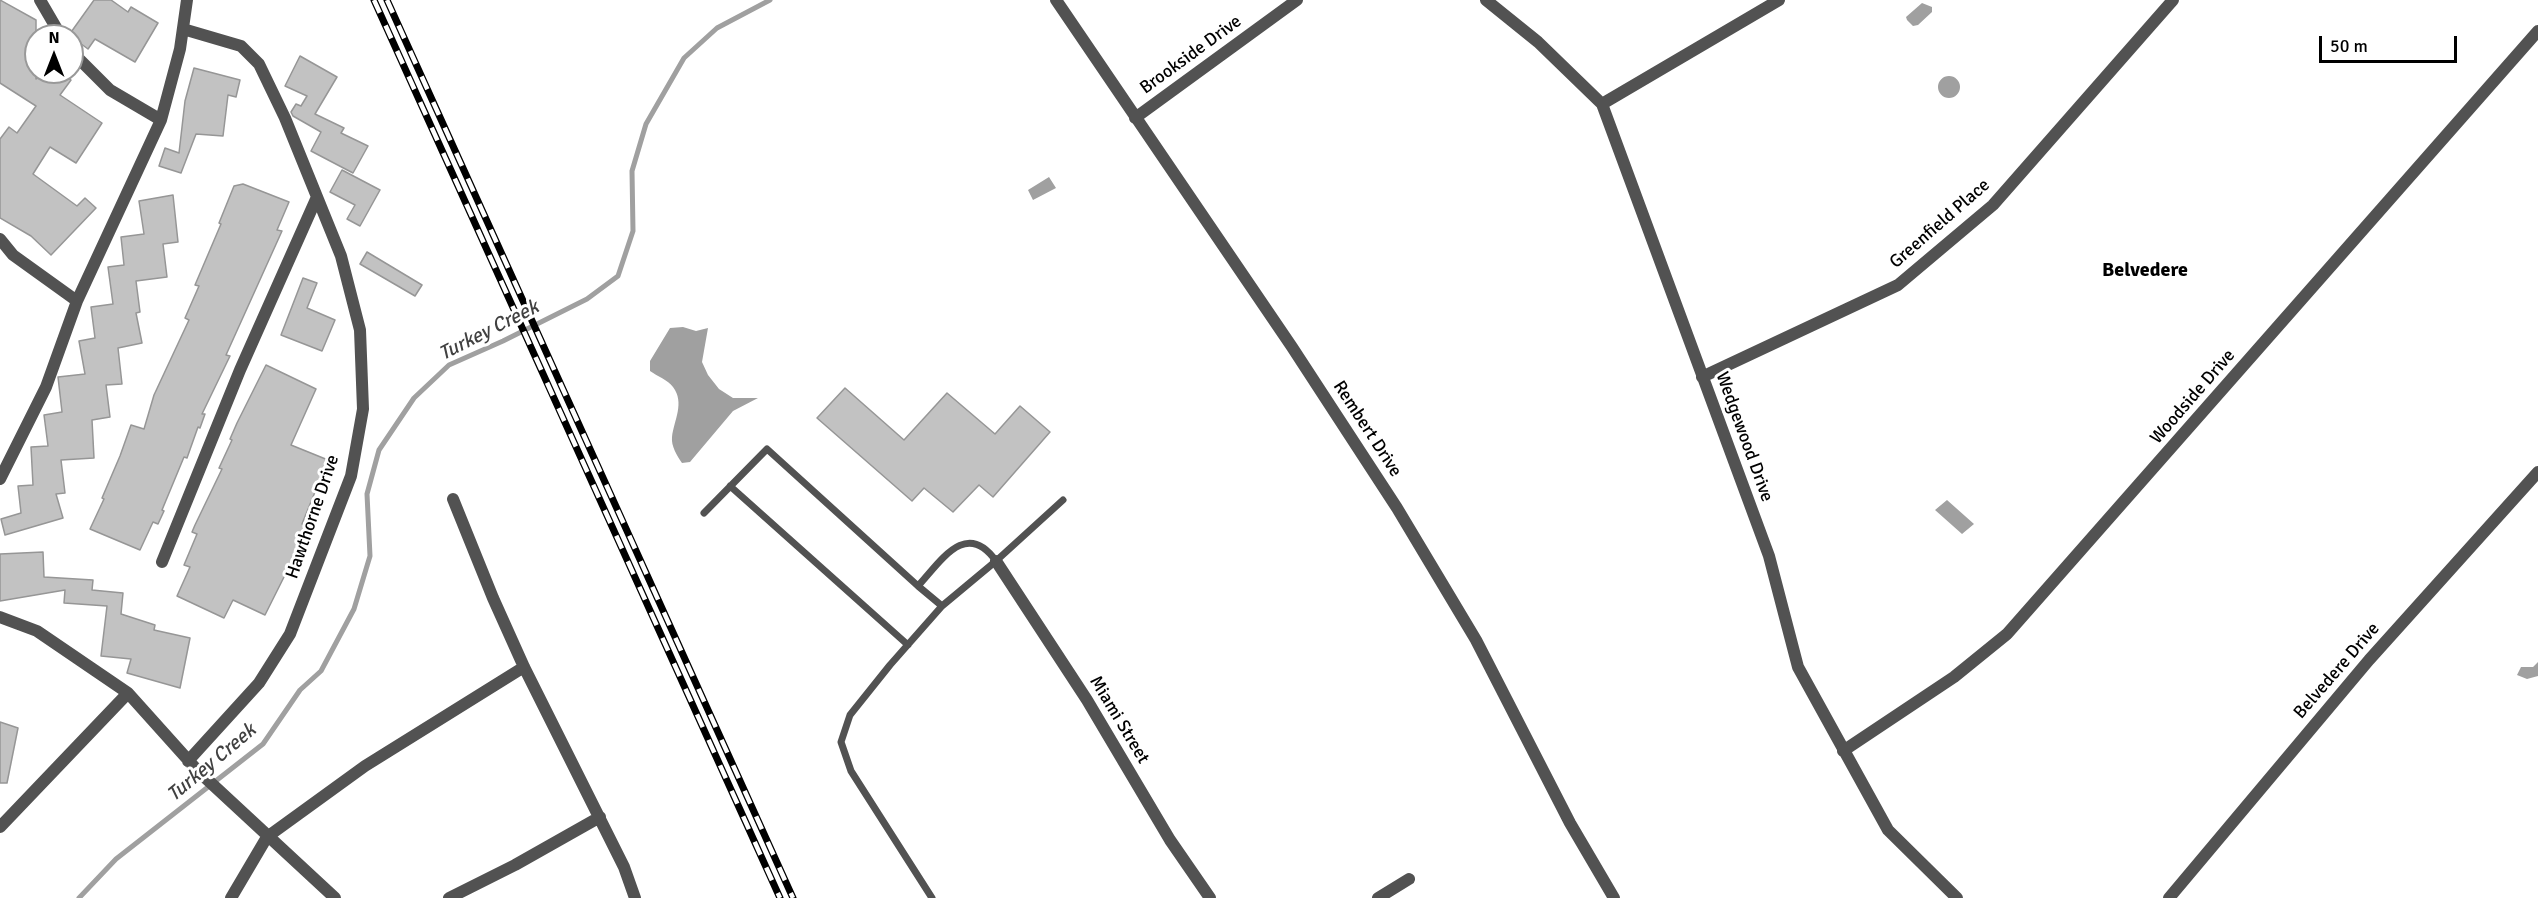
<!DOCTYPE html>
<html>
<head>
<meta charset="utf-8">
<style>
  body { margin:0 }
  #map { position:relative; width:2538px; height:898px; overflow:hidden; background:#fff; font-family:Signika,sans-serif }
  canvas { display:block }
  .north { position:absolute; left:24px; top:24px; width:60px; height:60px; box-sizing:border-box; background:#fff; border:2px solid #999; border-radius:50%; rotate:0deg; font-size:16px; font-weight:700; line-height:24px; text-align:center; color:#000 }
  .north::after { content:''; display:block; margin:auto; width:21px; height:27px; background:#000; clip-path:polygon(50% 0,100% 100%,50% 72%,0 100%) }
  .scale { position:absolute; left:2319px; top:36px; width:138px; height:27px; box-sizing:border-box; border:3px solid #000; border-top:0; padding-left:8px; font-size:18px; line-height:21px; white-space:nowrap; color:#000; -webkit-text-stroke:4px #fff; paint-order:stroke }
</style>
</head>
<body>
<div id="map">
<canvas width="2538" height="898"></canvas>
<div class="north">N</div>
<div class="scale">50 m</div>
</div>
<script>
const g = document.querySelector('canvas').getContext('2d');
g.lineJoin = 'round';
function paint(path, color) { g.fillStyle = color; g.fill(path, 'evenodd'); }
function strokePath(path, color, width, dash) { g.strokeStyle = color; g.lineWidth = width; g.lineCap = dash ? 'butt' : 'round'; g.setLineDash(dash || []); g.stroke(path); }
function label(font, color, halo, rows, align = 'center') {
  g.font = font + ' Signika,sans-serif'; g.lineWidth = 6; g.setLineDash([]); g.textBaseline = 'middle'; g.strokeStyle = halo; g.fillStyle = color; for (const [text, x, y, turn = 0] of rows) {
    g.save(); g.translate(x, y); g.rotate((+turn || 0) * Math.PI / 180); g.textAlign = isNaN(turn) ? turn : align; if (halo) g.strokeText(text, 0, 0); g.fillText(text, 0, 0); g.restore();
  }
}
paint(new Path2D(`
  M1922,3l10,4v5l-14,13 -5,1 -6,-6 -1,-3z
  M1938 87a11 11 0 1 1 22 0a11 11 0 1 1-22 0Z
  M1049,177l7,11 -23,12 -5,-10z
  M683,327l13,4 12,-3 -6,34 6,13 11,14 14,9h25l-25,13 -43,51 -8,1c-5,-7 -11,-17 -10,-26 2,-17 13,-34 1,-50 -5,-7 -16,-11 -23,-16v-10l20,-33z
  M1947,500l27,24 -12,10 -27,-24z
  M2538,662v14l-11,3 -10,-4 4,-8h12z`), '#a0a0a0');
strokePath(new Path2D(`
  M79,898l37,-39 147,-115 37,-54 21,-19 33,-62 16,-53 -3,-62 12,-44 35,-52 35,-33 54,-24 84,-42 31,-23 15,-45 -1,-60 14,-47 38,-66 33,-30 53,-28`), '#a0a0a0', 5);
const building = new Path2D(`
  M0,0l36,20v59l5,-7h19l11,8 -11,15 42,28 -26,40 -26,-16 -17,27 44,32 8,-8 11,10 -45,47 -20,-19 -31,-18v-79l9,-12 8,6 19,-27 -36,-23z
  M94,0h17l17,12 3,-5 27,16 -23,39 -40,-23 -7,10 -19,-14z
  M300,56l37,21 -22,37 29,14 -3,5 27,13 -15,27 -42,-22 10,-19 -28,-16 -2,-4 5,-8 5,2 6,-10 -22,-10z
  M194,68l46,12 -4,17 -8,-2 -5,41 -27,-2 -15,39 -22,-7 6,-18 14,5 6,-52z
  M342,170l38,20 -20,36 -13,-7 8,-14 -25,-13z
  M243,184l46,18 -12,28 5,1 -56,124 4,1 -28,58h3l-5,14 -2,-1 -11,31 -3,-1 -22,53 2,1 -6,13 -5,-2 -13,28 -50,-21 14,-30 -2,-1 18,-42 11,-31 13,4 10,-34 35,-75 -4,-2 14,-32 -4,-1 26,-61 -2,-1 15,-37z
  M173,195l5,47 -15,2 4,33 -31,4 4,31 -4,1 6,30 -24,5 4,36 -16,1 4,32 -18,3 2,38 -33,2 4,33 -9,1 7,24 -58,17 -4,-16 20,-6 -3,-27 15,-1 -2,-38 17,-1 -4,-31 18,-3 -4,-35 27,-3 -6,-33 16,-3 -4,-31 22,-3 -5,-37 16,-2 -3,-28 23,-3 -5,-33z
  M367,252l55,33 -7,11 -55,-32z
  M303,278l14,5 -10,25 28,12 -13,31 -41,-16z
  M266,365l50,24 -25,56 37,15 -26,64 3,1 -15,40 -25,50 -32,-15 -9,18 -47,-22 13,-29 -6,-2 13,-31 -5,-2 3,-7 27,-56 -3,-1 13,-28 -2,-1 7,-16z
  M845,388l59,52 43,-47 48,41 25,-28 30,26 -57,65 -14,-12 -26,27 -29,-24 -12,13 -95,-83z
  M43,552l1,25 49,3 -1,10 31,3 -2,21 34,11 -1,5 36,8 -10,50 -53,-15 4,-14 -30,-3 6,-50 -43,-3 1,-13 -65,11v-47z
  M0,722l18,6 -11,55h-7z`);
paint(building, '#c2c2c2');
strokePath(building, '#969696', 1.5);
strokePath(new Path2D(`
  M730,486l178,159
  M704,513l63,-64 151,137c23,-25 48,-67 78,-25
  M918,586l24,20
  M932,898l-81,-127 -10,-29 9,-27 40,-50 52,-59 54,-45 67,-61`), '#525252', 7);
strokePath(new Path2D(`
  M40,0l21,36
  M1056,0l236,347 105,161 79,132 94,183 44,75
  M1486,0l52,42 64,62 167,452 29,111 90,163 69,68
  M183,29l58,17 18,18 26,54 56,138 19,74 3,79 -12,67 -61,158 -31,49 -71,78
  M72,52l38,38 51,30
  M1602,104l177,-104
  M1135,118l162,-118
  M0,239l13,16 64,46
  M1702,377l196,-92 95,-80 180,-205
  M0,479l46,-92 31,-86 84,-181 19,-71 7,-49
  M453,499l40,99 31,69 100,200 11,31
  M996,561l91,139 83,140 40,58
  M162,562l78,-192 77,-173
  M0,617l37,14 91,62 70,78 137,127
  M1843,751l111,-74 53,-43 531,-603
  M0,827l128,-134
  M231,898l36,-61 98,-71 159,-99
  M449,898l66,-33 85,-48
  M1378,898l31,-19`), '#525252', 12);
strokePath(new Path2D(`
  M2169,898l200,-238 169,-188`), '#525252', 12);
const rail = new Path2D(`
  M374,0l406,898
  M387,0l406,898`);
strokePath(rail, '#000', 7);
strokePath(rail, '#fff', 4.5, [14]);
label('18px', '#000', '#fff', [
  ["Brookside Drive",1191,55,-36],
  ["Greenfield Place",1940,224,-41],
  ["Woodside Drive",2193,397,-49],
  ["Rembert Drive",1367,429,57],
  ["Wedgewood Drive",1744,437,70],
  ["Hawthorne Drive",313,517,-71],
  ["Belvedere Drive",2337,671,-49],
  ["Miami Street",1119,720,59]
]);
label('bold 20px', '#000', '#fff', [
  ["Belvedere",2145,271]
]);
label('italic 20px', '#414141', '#fff', [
  ["Turkey Creek",489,331,-27],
  ["Turkey Creek",212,763,-40]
]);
</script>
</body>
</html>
